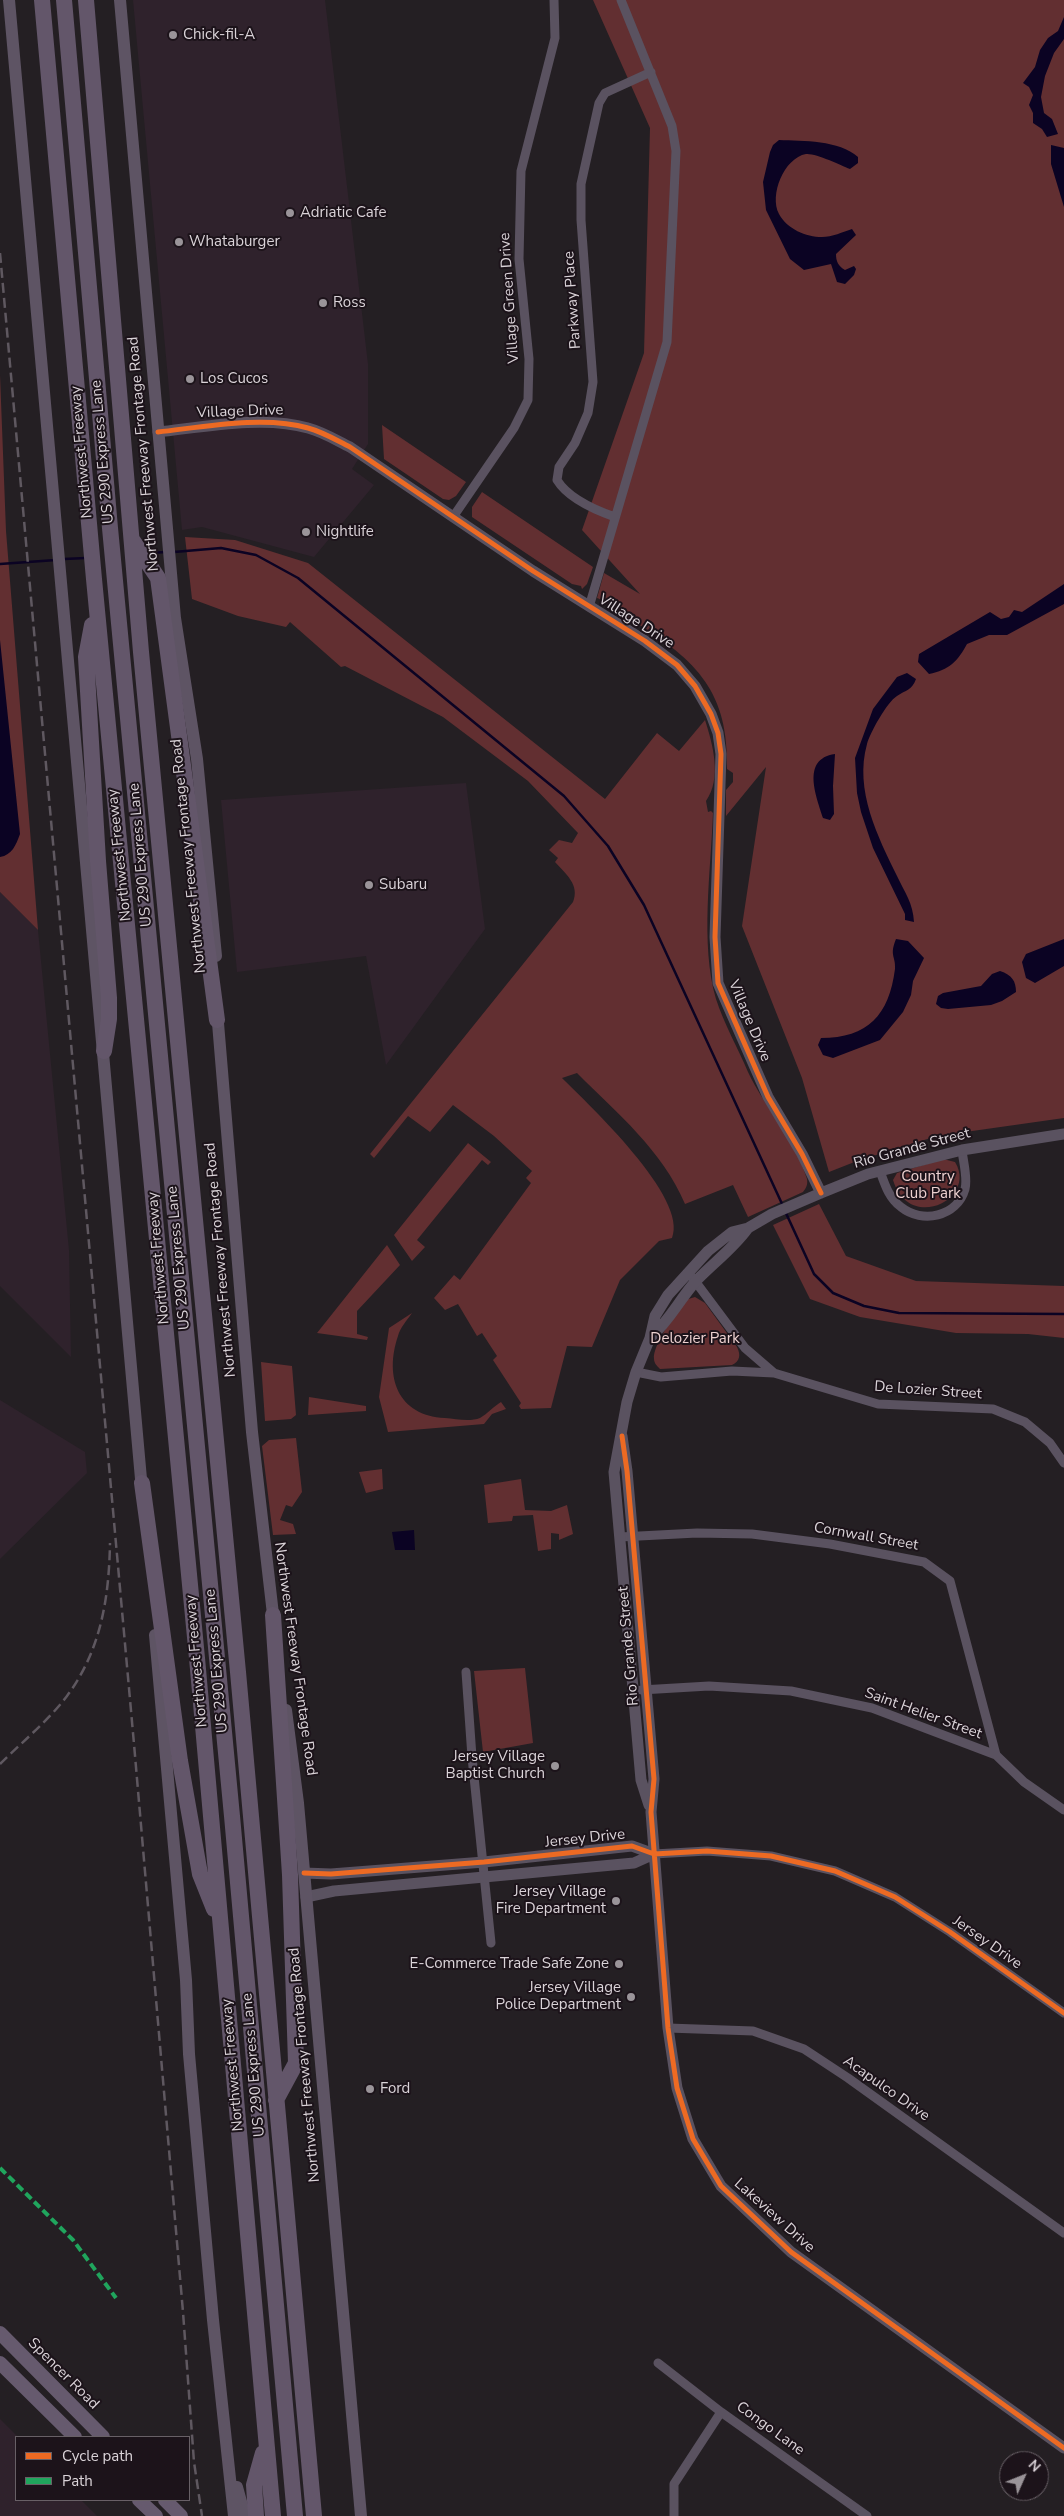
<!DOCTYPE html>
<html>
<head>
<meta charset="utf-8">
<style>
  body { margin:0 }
  #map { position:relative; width:1064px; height:2516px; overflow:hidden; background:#241f23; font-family:"Nunito Sans",sans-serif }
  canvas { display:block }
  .legend { position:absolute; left:15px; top:2436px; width:175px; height:65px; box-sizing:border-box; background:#1c131a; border:1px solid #686066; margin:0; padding:6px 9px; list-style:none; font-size:15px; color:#dad3d8 }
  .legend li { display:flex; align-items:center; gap:10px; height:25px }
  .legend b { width:25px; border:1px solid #686066 }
  .north { position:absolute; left:999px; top:2451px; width:50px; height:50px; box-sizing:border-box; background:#1c131a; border:1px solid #686066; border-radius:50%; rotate:46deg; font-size:14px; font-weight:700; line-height:20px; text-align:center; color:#dad3d8 }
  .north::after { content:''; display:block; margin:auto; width:18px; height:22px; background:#9a9499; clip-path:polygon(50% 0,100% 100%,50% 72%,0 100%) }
</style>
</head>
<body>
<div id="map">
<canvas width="1064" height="2516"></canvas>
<ul class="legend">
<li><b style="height:6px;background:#ed6a23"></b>Cycle path</li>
<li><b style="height:6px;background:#20a55d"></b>Path</li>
</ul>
<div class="north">N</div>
</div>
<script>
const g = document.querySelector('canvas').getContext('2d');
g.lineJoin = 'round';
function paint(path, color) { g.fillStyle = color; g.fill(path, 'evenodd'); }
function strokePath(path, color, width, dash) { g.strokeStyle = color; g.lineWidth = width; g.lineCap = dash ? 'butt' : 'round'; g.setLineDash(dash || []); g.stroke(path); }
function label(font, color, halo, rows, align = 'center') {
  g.font = font + ' "Nunito Sans",sans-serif'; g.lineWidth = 4; g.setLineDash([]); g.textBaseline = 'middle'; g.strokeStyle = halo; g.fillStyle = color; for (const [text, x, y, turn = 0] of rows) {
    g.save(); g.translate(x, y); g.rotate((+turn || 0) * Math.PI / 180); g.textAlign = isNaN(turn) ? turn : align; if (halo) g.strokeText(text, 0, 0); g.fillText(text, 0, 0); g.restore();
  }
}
paint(new Path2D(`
  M133,0h192l43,364v80l-16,25 22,16 -60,72 -112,-30 -20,3z
  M466,783l19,146 -99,136 -20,-109 -129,16 -16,-172z
  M0,892l38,38 31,320 2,107 -71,-71z
  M0,1400l85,52 2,21 -87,86z
  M0,2419l18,18h-2v63h65l16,16h-97z`), '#2f222c');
paint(new Path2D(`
  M593,0h471v1118l-127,18 -80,25 -28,11 -27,-94 -60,-152 24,-159 -40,49v-26l7,-8v-9l-6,-4c2,-77 -30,-108 -92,-147 -10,-5 -31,-22 -38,-24l7,-25 36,21 -58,-64 62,-177 6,-225z
  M0,375l6,156 32,399 -38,-38z
  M382,425l84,57 -10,14 -7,4 -6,-1 -59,-40z
  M482,492l111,75 -6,17 -5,5 -1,-3 -9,-2 -100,-67v-10z
  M185,537l50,3 73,23 297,236 52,-66 22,18 26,-31c8,25 17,58 1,81l2,11 3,-1 2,2c-2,57 -13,131 3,186 8,25 22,49 32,73 16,34 49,73 59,107 1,6 -1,9 -4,13l-55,25 -15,-32 -48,19c-23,-54 -67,-90 -108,-131l-15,5c27,27 127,120 110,160l-13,3 -39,39 -28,67 -25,-1 -16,62 -30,1 -2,-3 2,-3 -28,-43 4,-4 -15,-23 -5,3 -19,-32 -13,6 -11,-12 20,-23 6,5 71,-97 -5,-5 6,-7 -38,-35 -41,-31 -23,27 -22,-16 -34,42 -4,-4 203,-252c7,-17 -7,-28 -18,-40l3,-4 -9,-8 10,-10 13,3 6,-10 -50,-52 -85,-64 -98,-51 -4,1 -51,-45 -4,5 -48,-11 -46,-17z
  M468,1143l23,19 -3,3 -6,-5 -65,80 8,7 -13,14 -18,-26z
  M943,1159l12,3c23,37 -46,71 -62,18l4,-7z
  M819,1204l27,52 70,25 148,5v52l-36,-4 -72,-1 -96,-16 -50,-18 -37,-74z
  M387,1245l13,20 -43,46v23l11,3 -1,3 -50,-7z
  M695,1297l10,6 32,44c4,8 3,14 -5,18l-72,4c-3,-3 -6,-6 -6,-10 -2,-13 23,-48 31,-59z
  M412,1313c-5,7 -12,15 -14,23 -14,41 0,80 47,82 11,1 25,4 35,0 7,-4 14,-12 21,-16l5,7 -14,5 -8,10 -96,8 -9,-35 10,-69z
  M261,1362l31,4 4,49 -5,4 -26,2z
  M309,1397l57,9v5l-58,4z
  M296,1438l6,54 -10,15 -6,-2 -6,15 13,4 3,10 -23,1 -11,-89 7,-6z
  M382,1469l1,20 -17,4 -7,-21z
  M521,1479l4,31 26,1 16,-6 6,29 -14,6v-6l-8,-1v16l-13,2 -5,-36 -20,1 -1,5 -24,2 -4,-38z
  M525,1668l8,75 -50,9 -9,-81z`), '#622f31');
paint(new Path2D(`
  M1064,17v22l-10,14 -9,23 -4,21 3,16 8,6 6,15 -11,3 -5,-8 -9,-6v-10l-4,-8 4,-10 -4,-8 -6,-4 12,-16 5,-17 8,-12 10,-7z
  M779,140c24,1 60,0 79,17v6l-8,6c-10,-4 -34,-16 -44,-15 -22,4 -37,41 -27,60 8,15 27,23 43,23 10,0 21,-5 30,-8l4,6 -20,19c0,7 2,12 9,16l9,-4 2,3 -2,6 -9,9 -8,-2 -6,-18 -27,6 -14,-11 -24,-49 -3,-28 7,-30 3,-7z
  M1051,145l13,3v59l-13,-43z
  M1064,584v20l-57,31h-18l-22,9c-9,17 -18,26 -38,30l-11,-12 1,-8 71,-42 11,7 8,-2 5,-7 8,2z
  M0,640l20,194c-4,11 -8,21 -20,23z
  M907,673l9,6c-4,11 -10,11 -19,17 -10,6 -27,37 -30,48 -13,46 11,93 30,132 8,17 16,27 17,46l-9,-2v-6l-32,-66 -12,-36 -4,-19 -2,-35 18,-49 24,-32z
  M835,754l-2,32 1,28 -4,6 -7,-2c-6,-20 -23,-59 12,-64z
  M896,939l12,2 16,17 -11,23 -2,14 -8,17 -23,28 -47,18 -10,-3 -5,-10 3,-7c47,0 68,-23 74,-69 1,-13 -6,-13 1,-30z
  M1064,939v27l-29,17 -9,-5 -4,-16 4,-8z
  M1000,971c12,4 16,10 16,21l-14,9 -11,4 -43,4 -7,-1 -5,-4 2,-8 5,-3 38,-7 11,-12z
  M414,1530l1,20h-20l-3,-18z`), '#0b0323');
strokePath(new Path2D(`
  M174,552l47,-4 35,7 42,23 266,218 44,50 36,59 139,301
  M149,553l17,-1
  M64,559l22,-1
  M0,564l56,-4
  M785,1211l29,63 19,19 31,13 35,7 165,1`), '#0b0323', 2.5);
strokePath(new Path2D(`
  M453,517l61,-89 14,-28 1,-41 -10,-100 2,-88 34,-133 -1,-38
  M615,517c-20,-7 -47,-19 -58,-37l2,-13 16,-24 13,-30 5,-31 -12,-162v-36l18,-81 6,-10 46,-21
  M589,607l78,-265 9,-191 -4,-25 -51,-126
  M880,1171c5,14 9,27 21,36 21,17 56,10 64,-18 3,-11 -2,-28 -3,-39
  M692,1277l53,71 29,25 104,31 115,5 32,13 25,21 14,20
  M636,1372l25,5 71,-6 42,2
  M620,1537l77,-4 55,1 78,10 94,18 26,19 46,174
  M466,1672l6,85 19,186
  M641,1690l68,-4 82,5 81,17 124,47 28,27 40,28
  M654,1854l53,-3 64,5 64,15 60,26 55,35 114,81
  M668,2028l85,3 51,18 44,29 216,155
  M658,2363l63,49 146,104
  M674,2516v-32l47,-72`), '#5a5260', 9);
strokePath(new Path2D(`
  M158,432c45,-5 106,-17 150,-4 15,4 28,12 42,19l183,124 112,70 32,24 18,21 16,28 7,19 3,21 -6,183 3,46 50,114 34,57 19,39
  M650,1338c20,-18 29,-38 46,-57 17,-18 37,-32 52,-53
  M622,1436l5,35 27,308 -3,33 17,216 9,60 16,51 28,47 70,66 273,196
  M649,1805l-8,-25 -27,-308 13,-70 9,-30 14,-34 5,-22 13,-21 40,-44 24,-19 16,-4 24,-14 49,-21 47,-19 94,-24 102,-16
  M304,1873l27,1 153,-12 148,-16 22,8
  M306,1897l28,-6 300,-28 20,-9`), '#5a5260', 11);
strokePath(new Path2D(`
  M9,0l133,1490
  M120,0l55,618 22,141 19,197
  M217,1011l35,421 22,191
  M155,1635l31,345 3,74 24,266 21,196
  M286,1710l12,93 63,713
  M237,2487l8,29`), '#5e5464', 12);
strokePath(new Path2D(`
  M0,2333l103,104
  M0,2363l75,74
  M139,2500l17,16
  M165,2500l16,16`), '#665a6e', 14);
strokePath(new Path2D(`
  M42,0l52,579 103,1079 76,858
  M64,0l46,528 122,1288 63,700
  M86,0l55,652 97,1020 76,844
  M133,541l25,37 59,442
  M92,625l-6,32 12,204 11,137v21l-5,32
  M142,1483l38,278 20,113 14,35
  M273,1615l17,260 6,188 -20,37
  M256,2516l-2,-31 9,-32`), '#63566a', 16);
strokePath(new Path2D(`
  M0,253l134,1491 49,568 11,150 8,54
  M0,1764c22,-22 48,-43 67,-68 34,-46 42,-98 43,-153`), '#5f5860', 2.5, [10, 5]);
strokePath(new Path2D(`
  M0,2168l73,72 43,58`), '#20a55d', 4, [8, 4]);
strokePath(new Path2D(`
  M158,432c45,-5 106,-17 150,-4 15,4 28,12 42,19l183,124 112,70 32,24 18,21 16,28 7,19 3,21 -6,183 3,46 50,114 34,57 19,39
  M622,1436l5,35 27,308 -3,33 17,216 9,60 16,51 28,47 70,66 273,196
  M304,1873l27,1 153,-12 148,-16 22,8 53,-3 64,5 64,15 60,26 55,35 114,81`), '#ed6a23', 5);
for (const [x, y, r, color] of [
  [173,35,5,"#9a9499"],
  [290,213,5,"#9a9499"],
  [179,242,5,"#9a9499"],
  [323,303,5,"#9a9499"],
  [190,379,5,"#9a9499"],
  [306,532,5,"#9a9499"],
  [369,885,5,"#9a9499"],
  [555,1766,5,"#9a9499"],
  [616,1901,5,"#9a9499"],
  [619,1964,5,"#9a9499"],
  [631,1997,5,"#9a9499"],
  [370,2089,5,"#9a9499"]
]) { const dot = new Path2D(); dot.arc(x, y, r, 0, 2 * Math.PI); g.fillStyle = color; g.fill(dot); strokePath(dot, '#1c131a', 2); }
label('15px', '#dad3d8', '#1c131a', [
  ["Chick-fil-A",183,35],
  ["Adriatic Cafe",300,213],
  ["Whataburger",189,242],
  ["Ross",333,303],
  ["Los Cucos",200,379],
  ["Nightlife",316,532],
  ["Subaru",379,885],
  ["Jersey Village",545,1757,"right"],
  ["Baptist Church",545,1774,"right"],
  ["Jersey Village",606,1892,"right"],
  ["Fire Department",606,1909,"right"],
  ["E-Commerce Trade Safe Zone",609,1964,"right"],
  ["Jersey Village",621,1988,"right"],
  ["Police Department",621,2005,"right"],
  ["Ford",380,2089]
], 'left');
label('15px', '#dad3d8', '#1c131a', [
  ["Village Green Drive",510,298,-94],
  ["Parkway Place",573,300,-94],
  ["Village Drive",240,412,-2],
  ["Northwest Freeway",82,452,-95],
  ["US 290 Express Lane",103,452,-95],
  ["Northwest Freeway Frontage Road",144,454,-95],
  ["Village Drive",636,622,33],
  ["Northwest Freeway",120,855,-96],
  ["US 290 Express Lane",141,855,-95],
  ["Northwest Freeway Frontage Road",189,856,-96],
  ["Village Drive",749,1021,67],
  ["Rio Grande Street",912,1149,-15],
  ["Northwest Freeway",159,1258,-95],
  ["US 290 Express Lane",179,1258,-95],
  ["Northwest Freeway Frontage Road",221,1260,-95],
  ["De Lozier Street",928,1391,4],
  ["Cornwall Street",866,1537,10],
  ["Rio Grande Street",629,1646,-95],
  ["Northwest Freeway Frontage Road",295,1659,82],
  ["Northwest Freeway",197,1661,-95],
  ["US 290 Express Lane",217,1661,-95],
  ["Saint Helier Street",923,1714,20],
  ["Jersey Drive",585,1839,-6],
  ["Jersey Drive",987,1943,35],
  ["Northwest Freeway",233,2065,-95],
  ["US 290 Express Lane",254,2065,-95],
  ["Northwest Freeway Frontage Road",305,2065,-95],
  ["Acapulco Drive",886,2089,35],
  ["Lakeview Drive",774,2216,42],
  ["Spencer Road",63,2374,45],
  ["Congo Lane",770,2429,36]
]);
label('15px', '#edd1d0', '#1c131a', [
  ["Country",928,1177],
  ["Club Park",928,1194],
  ["Delozier Park",695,1339]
]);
</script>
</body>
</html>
